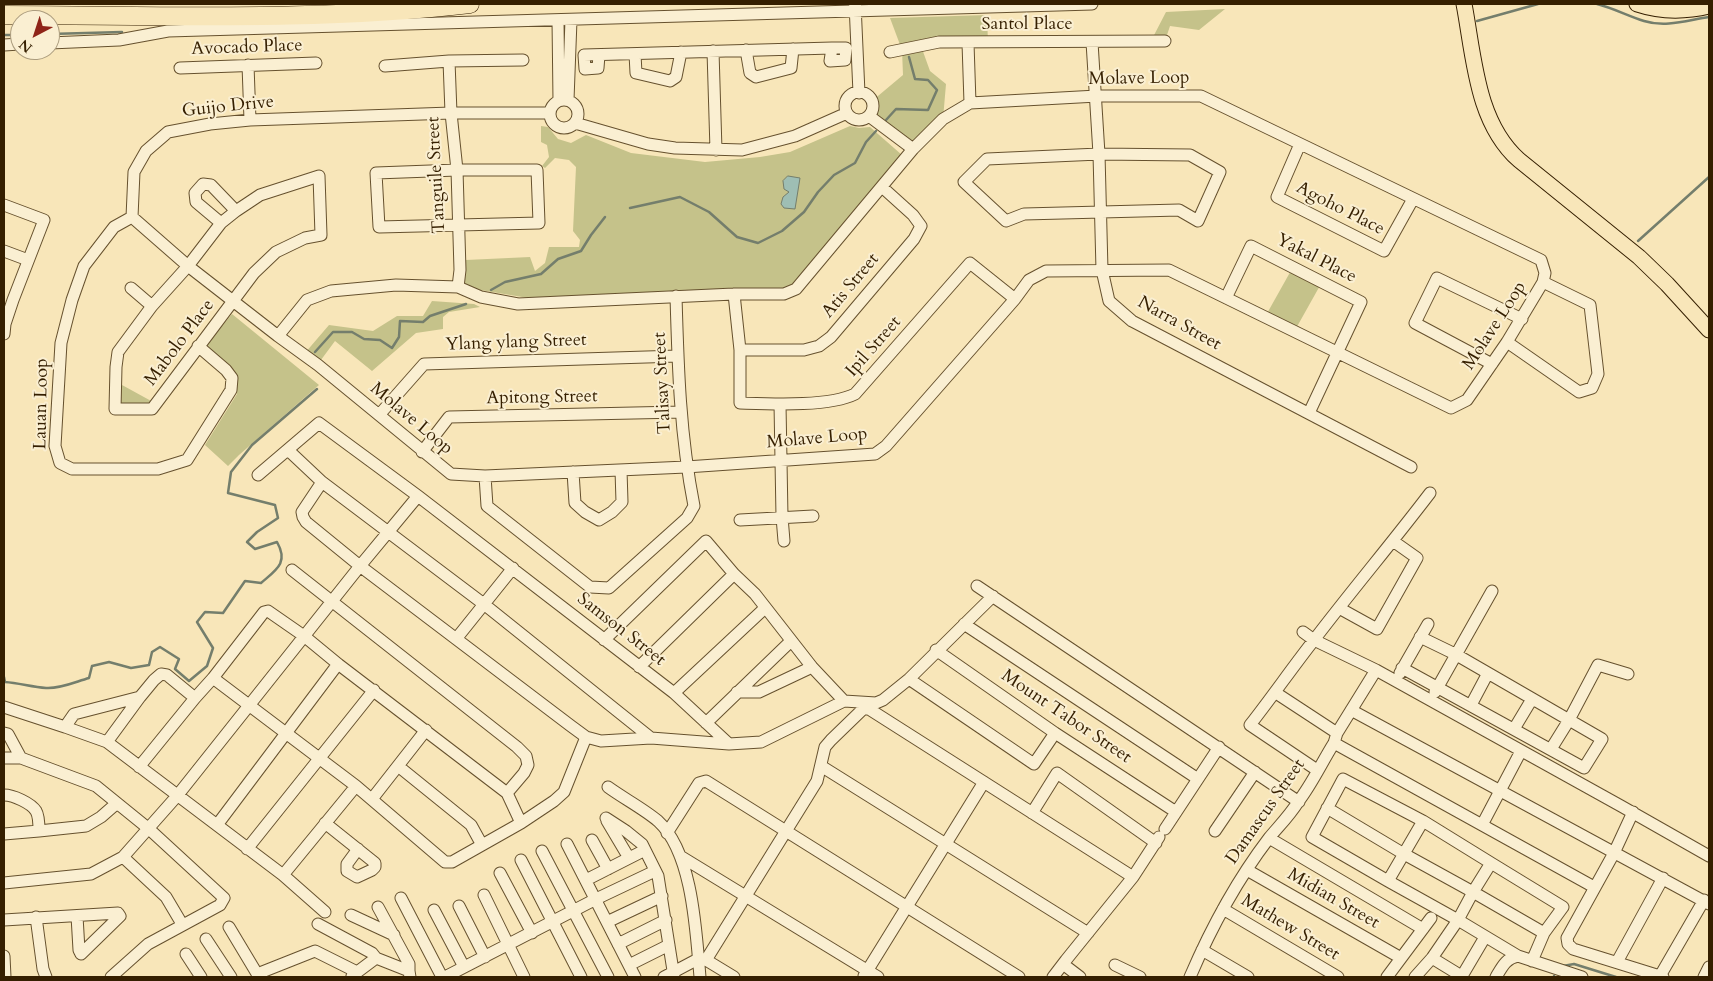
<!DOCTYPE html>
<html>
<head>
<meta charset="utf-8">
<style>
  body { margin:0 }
  #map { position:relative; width:1713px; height:981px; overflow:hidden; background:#f8e6b9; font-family:Cardo,serif }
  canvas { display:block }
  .frame { position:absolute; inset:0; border:5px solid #351f00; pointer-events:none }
  .north { position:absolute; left:10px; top:10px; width:50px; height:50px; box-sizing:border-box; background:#faefd2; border:1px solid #ab9c7e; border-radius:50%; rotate:220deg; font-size:14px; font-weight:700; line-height:20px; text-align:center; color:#351f00 }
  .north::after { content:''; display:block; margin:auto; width:18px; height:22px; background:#8f2418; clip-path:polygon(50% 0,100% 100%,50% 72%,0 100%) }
</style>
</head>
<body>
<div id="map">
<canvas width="1713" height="981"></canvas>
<div class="frame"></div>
<div class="north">N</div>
</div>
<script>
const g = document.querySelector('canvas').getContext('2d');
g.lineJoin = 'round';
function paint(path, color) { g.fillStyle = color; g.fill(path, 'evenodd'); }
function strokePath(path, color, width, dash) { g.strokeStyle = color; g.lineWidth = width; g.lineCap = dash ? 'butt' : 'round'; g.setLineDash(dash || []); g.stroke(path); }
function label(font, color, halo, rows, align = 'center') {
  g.font = font + ' Cardo,serif'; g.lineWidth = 4; g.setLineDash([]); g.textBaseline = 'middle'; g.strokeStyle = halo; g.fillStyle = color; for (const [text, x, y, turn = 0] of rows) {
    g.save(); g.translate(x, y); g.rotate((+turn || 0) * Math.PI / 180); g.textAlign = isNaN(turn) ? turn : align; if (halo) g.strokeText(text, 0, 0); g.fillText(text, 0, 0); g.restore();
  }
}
paint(new Path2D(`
  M1225,9l-26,21 -29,-4 -5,15h-14l15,-29z
  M987,15l1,28 -67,3 9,25 16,13 -3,35 -30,30 -42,-36 2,-4 -1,-8 31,-26 -1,-25 -12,-32z
  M541,126l7,1 10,12 13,4 15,-8 45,18 74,9 55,-5 30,-5 60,-26 9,2 11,-1 32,28 -107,132 -11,5 -256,6 -53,-9 -11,-4 2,-25 64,-3 5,14 10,-8 4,-16h30l1,-7 -7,-9 3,-64 -7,-7 -14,-2 -10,10 -3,-2 7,-9 -2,-12 -6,-3z
  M1293,267l29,15 -28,50 -29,-15z
  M432,301l42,3 6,3 -31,5 -6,5v12l-27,4 -44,38 -37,-30 -17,23 -13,-11 24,-28 44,6 24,-15h26z
  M232,314l87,71 -80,70 -11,11 -23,-21 32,-51 -2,-17 -32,-28z
  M122,385l31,17 -3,5 -31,-3z`), '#c5c28a');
const water = new Path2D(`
  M788,176l12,2 -5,31 -11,-1 -3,-4 2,-7 6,-5 -5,-3 -1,-8z`);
paint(water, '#9ebeb4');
strokePath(water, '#747e6c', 1);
strokePath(new Path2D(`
  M1597,4c16,4 31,12 47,17 22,7 44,-1 65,-4
  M1477,21l61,-17
  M50,34l72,-2
  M4,35h16
  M886,120l10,-11 32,1 9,-20 -9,-10 -13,-1 -6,-22
  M630,208l50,-11 29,15 28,25 21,6 24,-12 22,-19 14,-20 16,-17 21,-12 11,-21 10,-11
  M1638,241l71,-64
  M491,290l14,-8 36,-8 17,-15 23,-8 10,-16 14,-18
  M315,352l18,-20h19l12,7 16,1 12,8 7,-11 1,-16 23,1 7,-6 36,-12
  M4,677l1,5c14,1 27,5 41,6 14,1 29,-6 43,-10l3,-12 17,-4 22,6 18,-3 3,-13 8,-5 19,12 -4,10 14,12 18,-15 6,-18 -16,-26 8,-10 18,1 22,-32 16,2c15,-13 28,-20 16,-41l-22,7 -8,-7 10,-10 21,-14 -3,-13 -47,-12 3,-21 21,-27 65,-56
  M1563,966l11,-2 42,13
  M1554,977v-1`), '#747e6c', 2.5);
const minor = new Path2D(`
  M855,4l4,89
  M558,20l1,81
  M1092,42l7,112 3,116 7,31 23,20 279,146
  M50,43l69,-3 49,-9 924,-27
  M968,43l2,60
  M4,45l16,-1
  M746,50l4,23 6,4 35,-9 2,-19
  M713,51l3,99
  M890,52l49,-10 226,-1
  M635,54l1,19 34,8 6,-4 5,-25
  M599,55l-1,13 -13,1 -1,-14 248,-7h14l-1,12 -15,1 2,-13
  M449,61l2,52 6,57 3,100 -2,17
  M248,65l2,55
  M385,66l64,-5 74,-1
  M180,68l136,-5
  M845 106a14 14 0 1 1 28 0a14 14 0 1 1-28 0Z
  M1097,96h104l340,164 4,13 -2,9 -36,60 -40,58 -16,8 -282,-138 -123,1 -17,9 -14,19 -129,147 -11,8 -189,13 -201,9 -34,-2 -133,-109 -40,-29 29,-36 24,-9 65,-6 62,2 23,10 37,7 216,-10h50l12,-5 117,-140 30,-30 27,-16z
  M550 114a14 14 0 1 1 28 0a14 14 0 1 1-28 0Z
  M568,100l3,-80
  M869,116l44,33
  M575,123l73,21 27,4 67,2 53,-14 52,-23
  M1300,144l-23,53 107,54 29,-52
  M1099,154l91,1 30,17 -22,49 -19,-11 -155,4 -18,7 -42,-39 23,-23z
  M457,170h80l2,53 -160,4 -3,-54z
  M319,176l2,59 -16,3 -29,14 -22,21 -102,136h-37l1,-42 2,-15 34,-46 36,-40 33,-43 15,-12 24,-16z
  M4,205l40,15 -31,80 -8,24 -1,10
  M132,217l-18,10 -30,39 -12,34 -11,43 -6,103 5,17 12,6h86l29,-9 44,-70 1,-12 -6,-8 -28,-24
  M221,223l-25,-21 -1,-9 8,-9 8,1 25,26
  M4,251l24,9
  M131,288l21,18
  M734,294l6,56v53c30,1 89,4 115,-9l115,-131 45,36
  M1226,298l25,-52 110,56 -52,111
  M278,336l-90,-70 -56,-49 2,-45 12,-21 22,-19 42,-8 40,-4 201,-7h99
  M1507,342l72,50 13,-4 6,-14 -8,-69 -47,-23
  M740,350h64l15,-4 12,-9 83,-98 7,-13 -8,-11 -31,-28
  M1492,364l-77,-41 22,-45 85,41
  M780,404l2,113 2,24
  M379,415l45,-51 254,-8
  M288,450l34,32 163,123 166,133
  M422,452l27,-35 231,-5
  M573,472l2,31 10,9 14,8 13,-8 10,-10 -1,-32
  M258,475l61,-52 99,73 256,197 55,51
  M485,476l2,30 103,81 19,1 78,-70 7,-12c-14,-71 -16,-138 -18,-210
  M322,482l-20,30 1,5 3,5 54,44 211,160 15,11 15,4 50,-3 78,6 32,-2 83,-41 32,2 7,-3 26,-21 84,-83
  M740,520l73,-4
  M292,570l225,177 9,9 2,9 -4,8 -17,20
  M977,586l322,216
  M1339,608l38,21 40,-71 -24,-17
  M964,624l234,155
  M1303,632l11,8 62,30 245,136 88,50
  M456,639l57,-71
  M604,640l102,-99 28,33 21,20 57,73 32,34
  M936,650l119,83 121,79
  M639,667l95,-93
  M1402,668l182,100 18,-29 -147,-85 -35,-17
  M1400,673l28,-49
  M213,678l143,108 89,76h7l69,-39 33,-22 10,-9 22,-55
  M909,679l125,85 21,-31
  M737,692h22l53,-25
  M1435,692l57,-101
  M674,693l91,-85
  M1276,693l61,40
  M1471,705l17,-32
  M4,707l61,20
  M1351,710l358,194
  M706,723l85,-82
  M1514,729l18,-30
  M4,733l4,1 13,24
  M107,742l33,-45
  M1334,743l260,144
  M1551,749l18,-29 29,-55 30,9
  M4,758h17l75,28 53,43 75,69 -4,7 -72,39 -37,33
  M398,766l73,59 11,20
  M821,766l267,167
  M139,767l56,-69
  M1317,770l-67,-45c22,-28 42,-57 64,-85 38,-50 78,-97 116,-147
  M356,786l-73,89 -176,-133 -42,-15 9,-13 66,-17 14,-17 7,-6 6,1 28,23 18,-20 51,-66 4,-1 36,25 34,28 169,129 14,30
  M608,787c15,11 36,22 50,34 35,32 38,111 42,156
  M4,795c9,0 27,8 32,16 3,5 3,14 3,20l-35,3
  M372,799l54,-69
  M1327,808l77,46 69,38 18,-29 72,44 -19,26
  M1633,812l-19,41 -47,85 1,6 5,5 90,28
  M1032,813l25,-40 99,70
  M606,818l20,13 16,13 16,32 16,101
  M607,821l22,37
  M325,823l50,40v4l-3,3 -15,7 -10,-6v-7l11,-15
  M217,825l121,-161
  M1482,825l39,-74
  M1165,829l54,-82
  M39,831l47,-5 15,-9 16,-14
  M1215,831l40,-59
  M667,833l32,-50 7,-2 313,196
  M1269,838l154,91
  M592,840l16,29
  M567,844l68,133
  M247,849l127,-159
  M542,851l66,126
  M680,856l198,121
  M123,857l43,40 16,27
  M521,860l60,117
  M1491,863l-68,-42 -80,-42 -31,58 76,44 70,39 15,-28 71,41 -12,28
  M1247,870l154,88
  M500,873l32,60
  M283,875l42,37
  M586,880l59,-30
  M1388,881l35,-60
  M4,883l87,-9 32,-17 54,-61 183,-230 58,-70
  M484,895l40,82
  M401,898l41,79
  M459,906l26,51
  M378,907l31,57v7
  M1223,909l115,68
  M434,910l30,57
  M351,915l43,20
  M36,917l7,52 3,8
  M4,920l114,-7 2,3 -39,38 -2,-4 -2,-34
  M607,922l55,-26
  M318,924l54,29 4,5
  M229,927l30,50
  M206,939l25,38
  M618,944l48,-24
  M1202,950l46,27
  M186,954l15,23
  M4,956l1,21
  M1432,958l31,19
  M706,960l111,-179 8,-34 6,-7 32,-31h6l264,168
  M1617,962l46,-84
  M1063,964l17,13
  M629,965l40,-20
  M1115,965l25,12
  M257,974l58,-23 42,21
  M352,976l24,-18 33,13 1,6
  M864,976l120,-194
  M1462,976l23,-39
  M1660,976l44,-76
  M445,977l151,-78 59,-28
  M664,977l34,-18 8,1 28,17
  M1053,977l13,-17 67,-83 26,-40
  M1190,977c21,-49 47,-97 79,-139 10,-12 21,-23 29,-36 14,-18 24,-40 36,-59l3,-10 39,-63
  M1387,977l44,-59
  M1415,977l17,-19 26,-38 60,36
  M1496,977c6,-10 10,-19 22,-21l64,21
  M1704,977l5,-10`);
const major = new Path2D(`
  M1464,4c10,52 12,118 55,156l120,97 28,27 42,46
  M1637,4c24,8 47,8 72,2`);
const highway = new Path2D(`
  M4,15c155,0 312,7 466,-11`);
strokePath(minor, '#66512e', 13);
strokePath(major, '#351f00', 17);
strokePath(highway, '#351f00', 19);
strokePath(minor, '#faefd2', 11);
strokePath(major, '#f8e6b9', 15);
strokePath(highway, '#f8e6b9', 18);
label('18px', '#351f00', '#faefd2', [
  ["Santol Place",1027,25],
  ["Avocado Place",247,48,-2],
  ["Molave Loop",1139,79,-1],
  ["Guijo Drive",228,107,-6],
  ["Tanguile Street",437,175,-93],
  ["Agoho Place",1340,209,27],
  ["Yakal Place",1316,259,27],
  ["Atis Street",851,286,-50],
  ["Narra Street",1179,324,29],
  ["Molave Loop",1495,326,-57],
  ["Mabolo Place",180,343,-53],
  ["Ylang ylang Street",516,343,-2],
  ["Ipil Street",874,347,-49],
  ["Talisay Street",663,383,-93],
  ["Apitong Street",542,398,-1],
  ["Lauan Loop",42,404,-89],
  ["Molave Loop",411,419,40],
  ["Molave Loop",817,439,-5],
  ["Samson Street",621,630,38],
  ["Mount Tabor Street",1066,717,34],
  ["Damascus Street",1266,812,-55],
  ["Midian Street",1333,899,30],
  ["Mathew Street",1290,928,31]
]);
</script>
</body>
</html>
